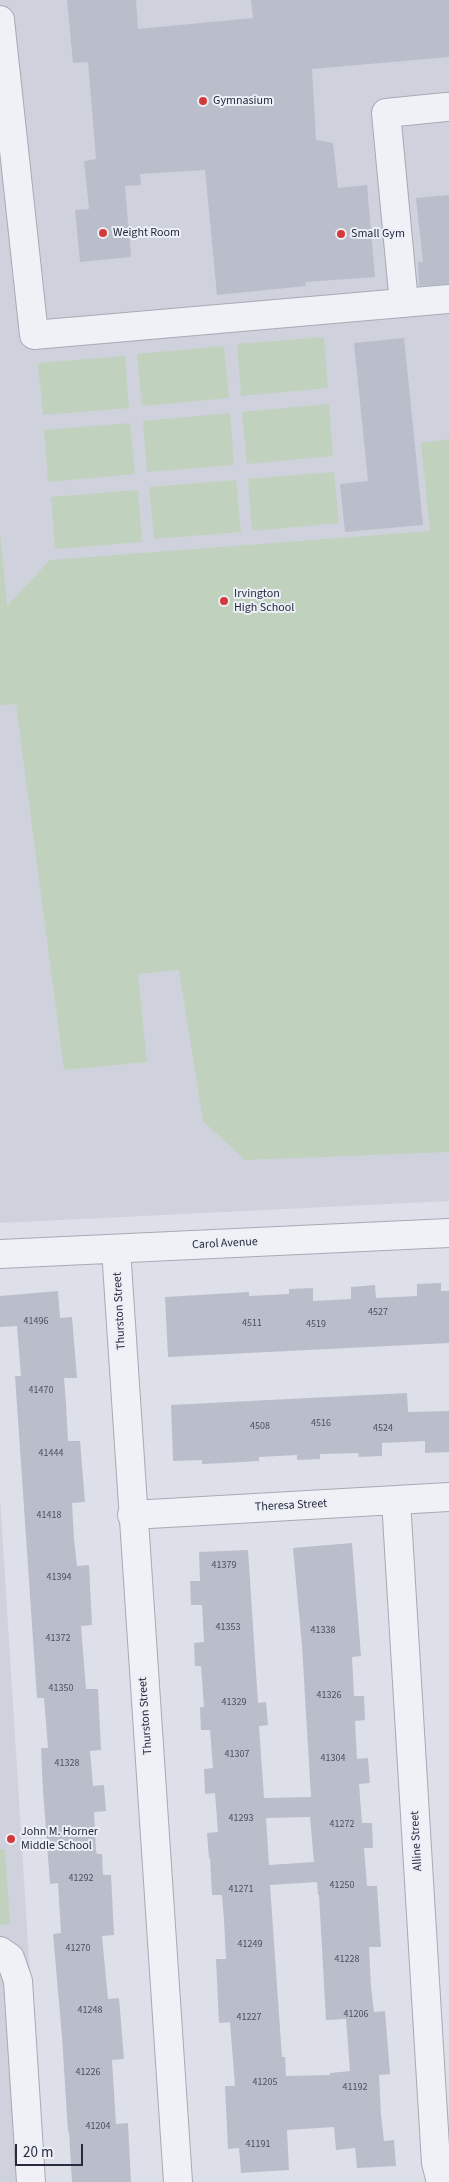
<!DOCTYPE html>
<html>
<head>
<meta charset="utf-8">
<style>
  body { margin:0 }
  #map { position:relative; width:449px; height:2182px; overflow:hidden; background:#dde0e8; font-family:"Source Sans 3",sans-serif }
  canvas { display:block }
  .scale { position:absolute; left:15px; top:2144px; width:68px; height:22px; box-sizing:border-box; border:2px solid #262b3f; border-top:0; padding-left:6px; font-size:15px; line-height:18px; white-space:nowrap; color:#262b3f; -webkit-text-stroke:4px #eceff5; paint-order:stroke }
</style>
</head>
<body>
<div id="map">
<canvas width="449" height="2182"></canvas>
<div class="scale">20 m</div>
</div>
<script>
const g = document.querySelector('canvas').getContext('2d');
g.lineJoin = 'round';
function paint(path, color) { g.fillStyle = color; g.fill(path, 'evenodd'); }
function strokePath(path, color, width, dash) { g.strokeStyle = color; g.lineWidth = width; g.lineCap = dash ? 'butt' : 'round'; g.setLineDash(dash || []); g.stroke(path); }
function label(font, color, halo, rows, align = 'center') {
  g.font = font + ' "Source Sans 3",sans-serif'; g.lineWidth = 4; g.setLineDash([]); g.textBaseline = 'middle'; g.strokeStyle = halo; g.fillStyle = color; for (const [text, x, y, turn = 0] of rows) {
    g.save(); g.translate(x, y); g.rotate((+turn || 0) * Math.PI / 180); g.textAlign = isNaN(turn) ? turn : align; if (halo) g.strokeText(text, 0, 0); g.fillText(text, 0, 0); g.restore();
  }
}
paint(new Path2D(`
  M0,0h449v1201l-449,22z
  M0,1497l43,685h-43z`), '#cfd2dd');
paint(new Path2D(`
  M324,337l4,51 -87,8 -4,-52z
  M224,346l5,52 -87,8 -5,-52z
  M125,356l4,52 -86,7 -5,-52z
  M329,404l4,52 -86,8 -5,-52z
  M230,413l4,52 -87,7 -4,-51z
  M130,423l5,51 -87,8 -4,-52z
  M449,439v713l-204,8 -42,-39 -24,-151 -41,4 9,88 -83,8 -48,-366 -16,1v-174l7,75 43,-46 380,-29 -9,-88z
  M334,472l5,51 -87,8 -4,-52z
  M236,480l5,52 -87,7 -5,-52z
  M138,490l4,52 -87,7 -4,-52z
  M0,1849h5l5,75 -10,1z`), '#c0d2bd');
paint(new Path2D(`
  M67,0h69l2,29 115,-11 -2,-18h198v57l-137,12 4,71 17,3 5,45 29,-3 8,92 -70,5 1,4 -89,9 -12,-125 -65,4 1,11 -16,1 6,71 -51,5 -5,-52 14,-1 -5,-48 12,-2 -8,-97 -15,1z
  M449,195v89l-30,2 -1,-24h5l-7,-64z
  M404,338l19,187 -78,7 -5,-48 28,-3 -14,-138z
  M441,1283v8h8v52l-281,14 -3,-60 84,-5v4l40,-2v-5l24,-1v13l38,-2v-12l24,-2 1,13 41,-2v-12z
  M58,1291l2,27 12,-1 5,61h-13l2,26 2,37h12l5,61 -13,1 2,36 3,27 12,-1 3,60 -11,1 5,63h12l3,61 -11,1 3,35 11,-1 2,26 -12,1 2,39 1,3h5l1,21h8l3,60 -12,1 6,63 11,-1 5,61 -12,1 4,64 12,-1 3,59h-59l-3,-51 -1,1 -6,-95 -9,-103 8,-1 -3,-50 -8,1 -7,-94 -2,-42h7l-4,-50h-7l-22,-322h6l-4,-50 -17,1v-31z
  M407,1393l1,19 41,-1v41l-24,1v-12l-43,2v13l-23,1 -1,-4 -38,1v5l-23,1v-5l-38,2v4l-34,2 -23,1v-4l-29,1 -2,-56z
  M352,1543l9,113 -9,1 2,39h10l1,24 -10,1 2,38 11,-1 2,25 -11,1 3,39h10l1,25h-9l3,38h10l4,61h-12l2,40 3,25 11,-1 5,63 -11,1 2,40 3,26 10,-1 2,26 -39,2 -2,-20 -19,2 -2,-23 -47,3 2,40 -48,3 -2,-25 -11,1 -3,-63h10l-3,-38 -2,-26 -11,1 -3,-64h10l-2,-39 -2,-25h-10l-2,-37h-1l-2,-25 11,-1 -3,-39 -10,1 -1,-25 9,-1 -3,-38h-9l-1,-23h4l-3,-41h-6l-1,-23 10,-1 -2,-37h-11l-1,-24h10l-1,-29 49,-2 10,153 8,-1 2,23 -9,1 5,72 47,-1 -9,-151 -9,-98zM310,1817l4,45 -45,3 -3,-47zM317,1882l1,13h1l7,125 20,-1 4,52 -20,2v2l-44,1 -1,-19h-3l-12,-172z`), '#babecb');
const minor = new Path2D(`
  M0,20l34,315 415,-36
  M404,303l-18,-190 60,-6
  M116,1249l62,933
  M0,1254l449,-21
  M396,1500l40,663 5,19
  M132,1515l317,-18
  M0,1951l10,7 8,23 13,201`);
strokePath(minor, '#a6aab5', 30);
strokePath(minor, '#f0f1f6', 28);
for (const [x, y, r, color] of [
  [203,101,5,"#d53a3b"],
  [103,233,5,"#d53a3b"],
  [341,234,5,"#d53a3b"],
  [224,601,5,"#d53a3b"],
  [11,1839,5,"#d53a3b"]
]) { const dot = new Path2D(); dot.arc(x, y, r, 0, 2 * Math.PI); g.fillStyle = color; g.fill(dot); strokePath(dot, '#eceff5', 2); }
label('10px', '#4b5062', null, [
  ["4527",378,1313],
  ["41496",36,1322],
  ["4511",252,1324],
  ["4519",316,1325],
  ["41470",41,1391],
  ["4516",321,1424],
  ["4508",260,1427],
  ["4524",383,1429],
  ["41444",51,1454],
  ["41418",49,1516],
  ["41379",224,1566],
  ["41394",59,1578],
  ["41353",228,1628],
  ["41338",323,1631],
  ["41372",58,1639],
  ["41350",61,1689],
  ["41326",329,1696],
  ["41329",234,1703],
  ["41307",237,1755],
  ["41304",333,1759],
  ["41328",67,1764],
  ["41293",241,1819],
  ["41272",342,1825],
  ["41292",81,1879],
  ["41250",342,1886],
  ["41271",241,1890],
  ["41249",250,1945],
  ["41270",78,1949],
  ["41228",347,1960],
  ["41248",90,2011],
  ["41206",356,2015],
  ["41227",249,2018],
  ["41226",88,2073],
  ["41205",265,2083],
  ["41192",355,2088],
  ["41204",98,2127],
  ["41191",258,2145]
]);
label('12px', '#262b3f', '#eceff5', [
  ["Gymnasium",213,101],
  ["Weight Room",113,233],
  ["Small Gym",351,234],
  ["Irvington",234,594],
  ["High School",234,608],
  ["John M. Horner",21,1832],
  ["Middle School",21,1846]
], 'left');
label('12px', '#262b3f', '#eceff5', [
  ["Carol Avenue",225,1244,-3],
  ["Thurston Street",120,1311,-93],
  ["Theresa Street",291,1506,-3],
  ["Thurston Street",146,1716,-94],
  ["Alline Street",417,1841,-93]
]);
</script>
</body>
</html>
